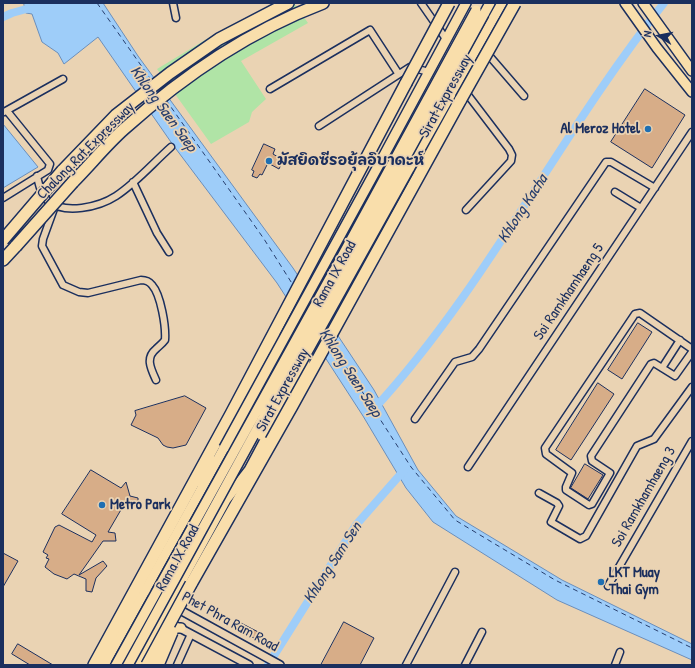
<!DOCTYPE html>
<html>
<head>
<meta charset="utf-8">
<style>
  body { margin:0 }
  #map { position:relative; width:695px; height:668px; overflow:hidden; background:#ead3b3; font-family:"Patrick Hand",sans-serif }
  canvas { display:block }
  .frame { position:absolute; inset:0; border:4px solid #1b2f5e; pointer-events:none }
  .north { position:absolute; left:639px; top:16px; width:40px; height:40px; -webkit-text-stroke:3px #ead3b3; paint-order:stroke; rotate:280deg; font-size:11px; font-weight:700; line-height:16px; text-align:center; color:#1b2f5e }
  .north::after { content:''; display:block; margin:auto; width:14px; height:18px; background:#1b2f5e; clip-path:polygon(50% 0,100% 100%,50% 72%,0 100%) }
</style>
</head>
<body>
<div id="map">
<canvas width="695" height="668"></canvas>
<div class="frame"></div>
<div class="north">N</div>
</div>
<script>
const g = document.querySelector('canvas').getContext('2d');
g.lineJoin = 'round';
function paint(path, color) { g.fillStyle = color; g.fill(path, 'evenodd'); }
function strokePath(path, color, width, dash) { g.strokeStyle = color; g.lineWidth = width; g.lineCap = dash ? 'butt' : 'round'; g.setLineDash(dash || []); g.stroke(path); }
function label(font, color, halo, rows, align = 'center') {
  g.font = font + ' "Patrick Hand","Playpen Sans Thai",sans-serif'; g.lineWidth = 3.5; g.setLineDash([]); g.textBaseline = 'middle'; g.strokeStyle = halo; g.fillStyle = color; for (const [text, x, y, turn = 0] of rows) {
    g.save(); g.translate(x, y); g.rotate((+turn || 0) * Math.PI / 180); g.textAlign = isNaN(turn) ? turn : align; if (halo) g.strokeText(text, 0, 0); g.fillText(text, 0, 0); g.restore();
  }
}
paint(new Path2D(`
  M274,3h20l14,20 -67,38 25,38 -14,13 -3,10 -38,22 -54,-75 63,-38z`), '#b0e4a6');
const water = new Path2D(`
  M24,3h79l35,53 155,212 81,122 44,80 38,46 106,64 130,64v16l-135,-60 -124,-78 -27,-34 -43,-72 -86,-133 -104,-138 -75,-108 -34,27 -6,-11 -16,-11 -10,-28 -6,-1z
  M3,124l35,43 -35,21z`);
paint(water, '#9ecdf9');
strokePath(water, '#6a8ebb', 1);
strokePath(new Path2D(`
  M3,17l9,-4 36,-10
  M374,409c113,-123 186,-276 290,-406
  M268,665l88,-140 50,-57`), '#9ecdf9', 8);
strokePath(new Path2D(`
  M97,3l55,78
  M166,100l98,139 29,46
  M332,345l79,122 44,53 100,60 137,68`), '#283f6e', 1, [5, 4]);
const building = new Path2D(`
  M645,89l40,26 -33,53 -41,-26z
  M264,144l11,5 -2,5 10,6 -4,9 -11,-6 -6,12 -2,-1 -3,4 -5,-2 2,-5 -2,-1z
  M638,323l14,9 -30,47 -14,-9z
  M598,383l16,11 -43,66 -15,-10z
  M185,396l21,12 -20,37 -13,3 -6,-1 -4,-2 -5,-7 -27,-13 5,-10 -1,-4z
  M585,464l18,11 -15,24 -17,-11z
  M91,470l30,18 5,-6 4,14 8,2v7l-16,3 -14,24 7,1 1,8h-13l-24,34 24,-14 4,5 -11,12 -4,14 -6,-1v-12l-12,-5 -7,5 -13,-5 -9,-7 4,-8 -3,-1 2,-3 -5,-3 12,-25 4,-2 33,17 4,-7 -34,-21z
  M3,553l15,8 -15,26z
  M239,622l25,13 -3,7 -25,-14z
  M344,622l30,16 -14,27h-39z
  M18,644l35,21h-23l-18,-11z`);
paint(building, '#d7ad88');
strokePath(building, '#1b2f5e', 1);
const minor = new Path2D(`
  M173,3l3,15
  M421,3l25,36
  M486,52l38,44
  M458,82l51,67 3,6 -1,6 -45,49
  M270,89l100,-59 28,43
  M4,112l59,-33
  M319,126l91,-59 19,5
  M37,176c2,9 4,19 11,25 17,14 51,6 68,-5 20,-13 37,-33 55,-49
  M133,182l24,51 12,19
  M615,192l26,16
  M3,198l45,-28 2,-6 -43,-53
  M55,206l-12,33 -1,7 21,39 16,7 9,1 53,-13c4,0 8,1 11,5 9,10 14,42 13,55 -3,4 -6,6 -9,9 -11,9 -5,20 0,31
  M692,349l-52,-36 -5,1 -90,134 1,6 26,19 -6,14v3l23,15 3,-1 18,-31 -18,-12 -1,-5 60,-92 3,-1 21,13 17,-24
  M662,368l18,-28
  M415,419l40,-57 17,-5 7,-8 127,-187h5l44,26
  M468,467l224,-335
  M539,493l18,10 2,3 -8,16 29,17 6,-3 51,-90 17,-7 38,-52
  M608,586l84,-145
  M177,665l14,-31
  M406,665l49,-93
  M465,665l17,-33
  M615,665l5,-13`);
const tertiary = new Path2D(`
  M151,594l129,71
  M176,626l73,39`);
const primary = new Path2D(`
  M625,3l32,45 35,44
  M643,3l49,68
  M484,14l6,-11
  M382,159l84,-156
  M409,169l93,-166
  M202,487l8,-28
  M225,501l24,-31 56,-105v-14c-8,-9 -15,-12 -27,-12l-10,10
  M164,628h17
  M141,655l87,-159
  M104,665l120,-217`);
const motorway = new Path2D(`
  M62,171l54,-56 54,-42 49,-34 69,-36
  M73,182c17,-17 33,-37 51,-53 59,-53 125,-98 199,-126
  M3,260l13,-14
  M191,584l101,-178 169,-307
  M94,665l137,-251 175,-331
  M140,665l4,-16`);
strokePath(minor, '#1b2f5e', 9);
strokePath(tertiary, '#1b2f5e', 10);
strokePath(primary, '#1b2f5e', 12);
strokePath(motorway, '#1b2f5e', 14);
strokePath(minor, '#ead3b3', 6);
strokePath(tertiary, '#ead3b3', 7);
strokePath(primary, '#f9deab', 9);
strokePath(motorway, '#f9deab', 11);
const primaryBridge = new Path2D(`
  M261,435l148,-266
  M224,448l158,-289
  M116,665l223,-403 137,-252
  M128,665l356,-651`);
const motorwayBridge = new Path2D(`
  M406,83l43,-80
  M461,99l54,-96
  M3,240l59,-69
  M16,246l57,-64
  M147,665l44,-81
  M158,665l14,-33`);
strokePath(primaryBridge, '#1b2f5e', 12, []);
strokePath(motorwayBridge, '#1b2f5e', 14, []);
strokePath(primaryBridge, '#f9deab', 9);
strokePath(motorwayBridge, '#f9deab', 11);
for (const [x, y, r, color] of [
  [648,129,4,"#1f6fb2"],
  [269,161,4,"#1f6fb2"],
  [102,505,4,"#1f6fb2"],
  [601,582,4,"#1f6fb2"]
]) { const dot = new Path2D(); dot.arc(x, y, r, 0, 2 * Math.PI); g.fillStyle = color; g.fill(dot); strokePath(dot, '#ead3b3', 1.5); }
label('15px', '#1b2f5e', '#ead3b3', [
  ["Sirat Expressway",446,96,-61],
  ["Chalong Rat Expressway",86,151,-45],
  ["Rama IX Road",335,274,-61],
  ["Soi Ramkhamhaeng 5",569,292,-56],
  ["Sirat Expressway",283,390,-61],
  ["Soi Ramkhamhaeng 3",644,497,-60],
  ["Rama IX Road",178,558,-61],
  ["Phet Phra Ram Road",230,622,29]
]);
label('bold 15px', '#1b2f5e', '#ead3b3', [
  ["Al Meroz Hotel",640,129,"right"],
  ["มัสยิดซีรอยุ้ลอิบาดะห์",277,161],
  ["Metro Park",110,505],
  ["LKT Muay",609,573],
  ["Thai Gym",609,590]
], 'left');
label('italic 16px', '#283f6e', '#ead3b3', [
  ["Khlong Saen Saep",163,109,54],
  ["Khlong Kacha",523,209,-57],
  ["Khlong Saen Saep",350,373,57],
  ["Khlong Sam Sen",333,563,-57]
]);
</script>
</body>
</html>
